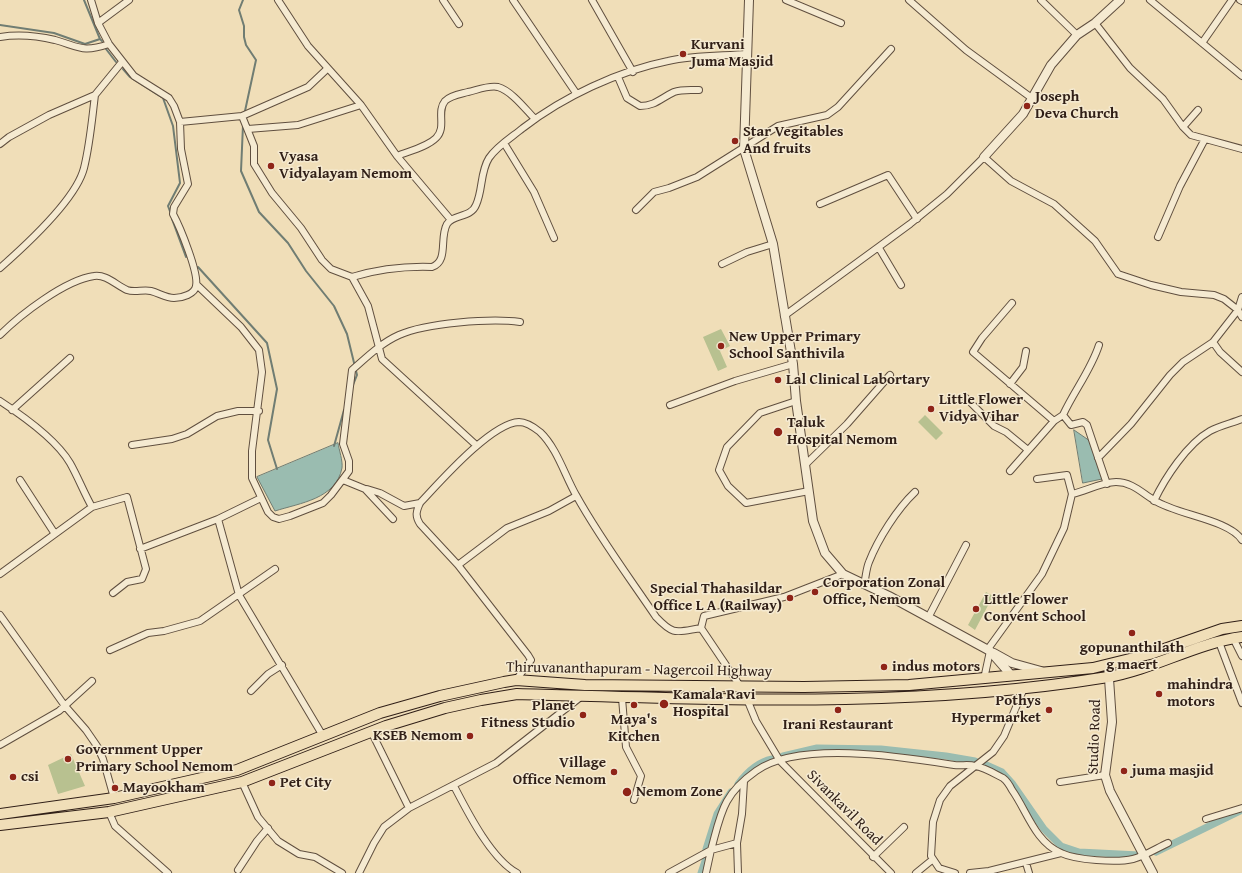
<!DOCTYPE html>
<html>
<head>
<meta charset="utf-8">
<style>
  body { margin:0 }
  canvas { display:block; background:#f0deb8 }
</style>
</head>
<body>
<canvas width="1242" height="873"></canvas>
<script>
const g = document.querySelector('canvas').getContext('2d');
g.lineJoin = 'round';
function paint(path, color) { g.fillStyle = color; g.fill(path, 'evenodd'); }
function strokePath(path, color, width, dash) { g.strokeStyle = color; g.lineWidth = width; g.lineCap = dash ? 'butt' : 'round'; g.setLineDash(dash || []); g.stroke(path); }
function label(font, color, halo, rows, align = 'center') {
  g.font = font + ' "Gentium Book Plus",serif'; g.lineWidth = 3; g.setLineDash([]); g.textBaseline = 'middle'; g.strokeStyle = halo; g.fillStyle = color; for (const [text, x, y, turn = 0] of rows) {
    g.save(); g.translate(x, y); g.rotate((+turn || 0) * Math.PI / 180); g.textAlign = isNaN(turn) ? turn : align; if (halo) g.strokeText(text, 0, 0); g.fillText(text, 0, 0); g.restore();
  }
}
paint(new Path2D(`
  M721,329l9,17 -10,5 7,16 -9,4 -15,-34z
  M925,415l18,18 -7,7 -18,-18z
  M986,592l7,4 -18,34 -7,-5z
  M71,754l14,32 -27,8 -10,-29z`), '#b8c190');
const water = new Path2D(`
  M1074,430l16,11 12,38 -19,4z
  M338,443c1,7 5,18 4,25 -6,31 -42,35 -67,43l-18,-34z`);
paint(water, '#9abcb0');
strokePath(water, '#707d73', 1);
strokePath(new Path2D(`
  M84,0l16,39
  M243,0l-4,10 5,16v11l2,8 10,15 -11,51
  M0,25l54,8 31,11 15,-5 2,2
  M106,49l10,13
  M123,69l7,8 33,21 10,28 7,57 -12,23 3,8
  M243,125l-2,46 18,41 29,31 18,28 28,35 13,28 10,41 -4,10
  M172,219l14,38
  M198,267l69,76 10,46 -9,51 9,29
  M334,446l10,-36`), '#707d73', 2);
strokePath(new Path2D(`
  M783,756l34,-8 64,1 65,7 29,5
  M982,763l20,9 10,11 32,46 17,17 18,6 60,3
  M738,784c9,-12 20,-22 34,-25
  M706,849l11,-35 14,-22
  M1156,852l86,-42
  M701,873l4,-12`), '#9abcb0', 7);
const minor = new Path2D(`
  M91,0l7,23 11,21 25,32 35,22 5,8 6,16 62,-6 66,-29 19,-18
  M278,0l30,46 53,59 36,51 54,64
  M443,0l16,24
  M513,0l63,93
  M592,0l41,72
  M786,0l55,23
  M909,0l57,50 67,49
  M1041,0l36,35
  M1150,0l92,76
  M1240,0l2,1
  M98,23l31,-23
  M1095,23l35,45 33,31 20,28 8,8 51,14
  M0,37c18,-3 38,-1 55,3 25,7 27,13 54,4
  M1202,43l30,-43
  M618,77l9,21 13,8c15,0 21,-8 34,-14 8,-3 17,-2 25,-2
  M242,116l12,30v18l18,29 29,35 21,32 9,9 21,8 16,29 14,53 94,86
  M1183,127l15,-17
  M248,129l50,-4 63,-20
  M504,143l30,49 20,46
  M0,144l9,-7 40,-22 46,-20 27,-33
  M397,156c12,-5 30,-9 39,-18 11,-11 0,-26 9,-37 6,-6 16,-7 23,-9 9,-2 21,-7 30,-5 14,4 28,23 37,32
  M820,204l68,-29 29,44
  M636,210l18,-18 15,-4 28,-11 81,-51 49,-11 11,-8 53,-58
  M1158,237l22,-51 25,-47
  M879,248l22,37
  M722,264l25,-12 26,-8
  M0,268c25,-22 76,-68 84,-100 6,-24 8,-49 11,-73
  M352,277c27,-8 51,-11 80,-10 17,-6 7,-29 15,-43 6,-10 24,-6 29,-19 7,-15 4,-33 13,-47 8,-12 23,-21 34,-30 40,-31 95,-57 145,-67 26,-6 53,-5 79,-7
  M197,285l44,42 18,23 3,22 -10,79v27l16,34 5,5 6,2 11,-3 33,-13 8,-8 18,-24v-10l-6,-17 9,-74c15,-13 29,-27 47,-35 27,-12 92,-17 121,-13
  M1012,303l-30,35 -9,14 81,69
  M784,316l126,-92 37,-30 37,-37 27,24 43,23 41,37 23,33 33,11 30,7 33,3 10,4 14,11 4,-13
  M0,335c20,-20 65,-55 94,-59 12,-2 22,9 33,14 8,3 16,-1 24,1 8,2 15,7 23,7 8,0 21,-4 22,-12 3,-13 -16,-59 -23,-72l1,-7 14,-23 -7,-35 -1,-27
  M1213,342l25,-32 4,7
  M1010,384l13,-17 3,-16
  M966,398l28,28 12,6 22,18
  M0,401c23,15 56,38 70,62 8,14 14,30 22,44
  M796,401l-36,12 -33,34 -8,23 9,16 18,17 63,-12
  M670,405l65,-24 58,-17
  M12,410l58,-52
  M1063,415c11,-24 28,-45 36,-70
  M132,445l40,-6 15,-5 30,-18 21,-5h21
  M1098,458l33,-34 39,-49 13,-13 30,-20 7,10 22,20
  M806,464l41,-40 43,-49
  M1010,471l44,-50 9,-6 8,10 12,-3 4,3 20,59
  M20,480l35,54
  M343,480l22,9 28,30
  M367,489l13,4 24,13 16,-3
  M1072,494c14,-3 30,-12 44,-12 16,0 26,11 38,18 22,15 74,19 88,40
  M261,498l-43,21 21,76 84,141
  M1154,501c11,-23 33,-57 56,-70 9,-5 22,-8 32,-12
  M140,549l78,-30
  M458,565l49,-37 42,-17 27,-15
  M0,574l92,-67 35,-10 19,72 -4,10 -15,3 -14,11
  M864,584c2,-7 2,-15 5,-22 9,-23 28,-53 46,-70
  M0,615l65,91 21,24 11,16 6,13 11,39
  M928,618l38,-73
  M1233,638l9,18
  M1219,642l23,61
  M988,649l54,-75 22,-46 8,-34 -5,-19 -30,4
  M110,650l38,-17 16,-2 36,-10 75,-52
  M984,679l6,-28
  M516,680l15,-20 -3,-5 -70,-90 -38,-41c-5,-8 -4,-12 0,-21 19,-20 71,-80 99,-81 7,0 16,6 21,10 17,16 25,44 36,63 23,42 53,82 80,122 18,19 20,15 45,11
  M740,686l-39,-58 3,-12 80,-19 59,-23
  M251,691l17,-17 14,-9
  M622,698l4,49 15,29 -7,24
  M747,699l9,22 24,40 111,112
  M371,731l38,77
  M0,745l59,-34 33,-30
  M242,782l16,35 20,24 21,13 16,3 27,16
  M1060,782l45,-7
  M454,786c13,25 37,73 63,87
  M109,812l6,14 53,47
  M1206,819l36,-11
  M737,843l5,-29 2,-33
  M873,857l31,-30
  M1026,863l3,10
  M238,870l19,-29 11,-13
  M359,873l15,-30 10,-16 25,-19 87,-45 86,-67
  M669,873l42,-23 -5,23
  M738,873l-1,-30 -26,7c10,-36 11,-55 45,-79 44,-31 147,-14 198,-6 7,1 15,-1 21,1 9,1 20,8 28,12 4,3 7,8 9,12 15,21 23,52 49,63 15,7 56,10 72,6 12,-3 24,-11 35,-16
  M916,873l16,-13
  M955,873l-16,-5 -8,-12 2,-34 7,-22 10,-14 43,-34 11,-16 20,-48
  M970,873l19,-2 72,-18`);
const tertiary = new Path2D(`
  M749,0l-5,149 29,95 20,120 3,37 17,120 12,32 18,21 46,22 101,55 21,24
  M984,157l39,-43 28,-49 26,-30 18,-12 25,-23
  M994,653l18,10 29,8
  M1108,664l4,58 -7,53 5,16 43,82`);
const primary = new Path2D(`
  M0,814l114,-16 123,-28 143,-57 60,-17 64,-14 12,-2 69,5 219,2 105,-2 184,-17 57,-14 72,-25 20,-3
  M0,825l109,-13 133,-30 144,-56 59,-18 36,-8 36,-6c198,5 396,15 591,-17 46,-8 88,-34 134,-40`);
strokePath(minor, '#604f3f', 8);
strokePath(tertiary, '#604f3f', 10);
strokePath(primary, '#301f17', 12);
strokePath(minor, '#f5ead1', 6);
strokePath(tertiary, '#f5ead1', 8);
strokePath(primary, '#f0deb8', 10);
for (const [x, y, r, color] of [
  [683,54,4,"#8f2418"],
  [1027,106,4,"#8f2418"],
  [735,141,4,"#8f2418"],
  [271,166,4,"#8f2418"],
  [721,346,4,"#8f2418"],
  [778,380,4,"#8f2418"],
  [931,409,4,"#8f2418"],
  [778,432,5,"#8f2418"],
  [815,592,4,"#8f2418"],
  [790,598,4,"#8f2418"],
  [976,609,4,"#8f2418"],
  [1132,633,4,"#8f2418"],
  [884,667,4,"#8f2418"],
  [1159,694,4,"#8f2418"],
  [664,704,5,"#8f2418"],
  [634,705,4,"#8f2418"],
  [838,710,4,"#8f2418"],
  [1049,710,4,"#8f2418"],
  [583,715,4,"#8f2418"],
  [470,736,4,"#8f2418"],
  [68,759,4,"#8f2418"],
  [1124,771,4,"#8f2418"],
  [614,772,4,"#8f2418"],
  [13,777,4,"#8f2418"],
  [272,783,4,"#8f2418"],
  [115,788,4,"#8f2418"],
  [627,792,5,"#8f2418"]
]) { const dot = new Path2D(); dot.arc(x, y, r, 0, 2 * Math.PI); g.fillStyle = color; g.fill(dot); strokePath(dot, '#f5ead1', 1.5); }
label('bold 15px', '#301f17', '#f5ead1', [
  ["Kurvani",691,45],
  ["Juma Masjid",691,62],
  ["Joseph",1035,97],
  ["Deva Church",1035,114],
  ["Star Vegitables",743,132],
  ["And fruits",743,149],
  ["Vyasa",279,157],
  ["Vidyalayam Nemom",279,174],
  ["New Upper Primary",729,337],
  ["School Santhivila",729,354],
  ["Lal Clinical Labortary",786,380],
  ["Little Flower",939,400],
  ["Vidya Vihar",939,417],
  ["Taluk",787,423],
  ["Hospital Nemom",787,440],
  ["Corporation Zonal",823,583],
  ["Office, Nemom",823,600],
  ["Special Thahasildar",782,589,"right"],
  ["Office L A (Railway)",782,606,"right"],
  ["Little Flower",984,600],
  ["Convent School",984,617],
  ["gopunanthilath",1132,648,"center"],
  ["g maert",1132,665,"center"],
  ["indus motors",892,667],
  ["mahindra",1167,685],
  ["motors",1167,702],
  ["Kamala Ravi",673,695],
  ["Hospital",673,712],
  ["Pothys",1041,701,"right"],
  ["Hypermarket",1041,718,"right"],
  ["Planet",575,706,"right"],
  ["Fitness Studio",575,723,"right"],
  ["Maya's",634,720,"center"],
  ["Kitchen",634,737,"center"],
  ["Irani Restaurant",838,725,"center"],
  ["KSEB Nemom",462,736,"right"],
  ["Government Upper",76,750],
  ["Primary School Nemom",76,767],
  ["Village",606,763,"right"],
  ["Office Nemom",606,780,"right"],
  ["juma masjid",1132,771],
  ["csi",21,777],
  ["Pet City",280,783],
  ["Mayookham",123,788],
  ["Nemom Zone",636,792]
], 'left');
label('15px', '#301f17', '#f5ead1', [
  ["Thiruvananthapuram - Nagercoil Highway",639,670,1],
  ["Studio Road",1095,737,-88],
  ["Sivankavil Road",844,808,45]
]);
</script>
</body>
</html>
